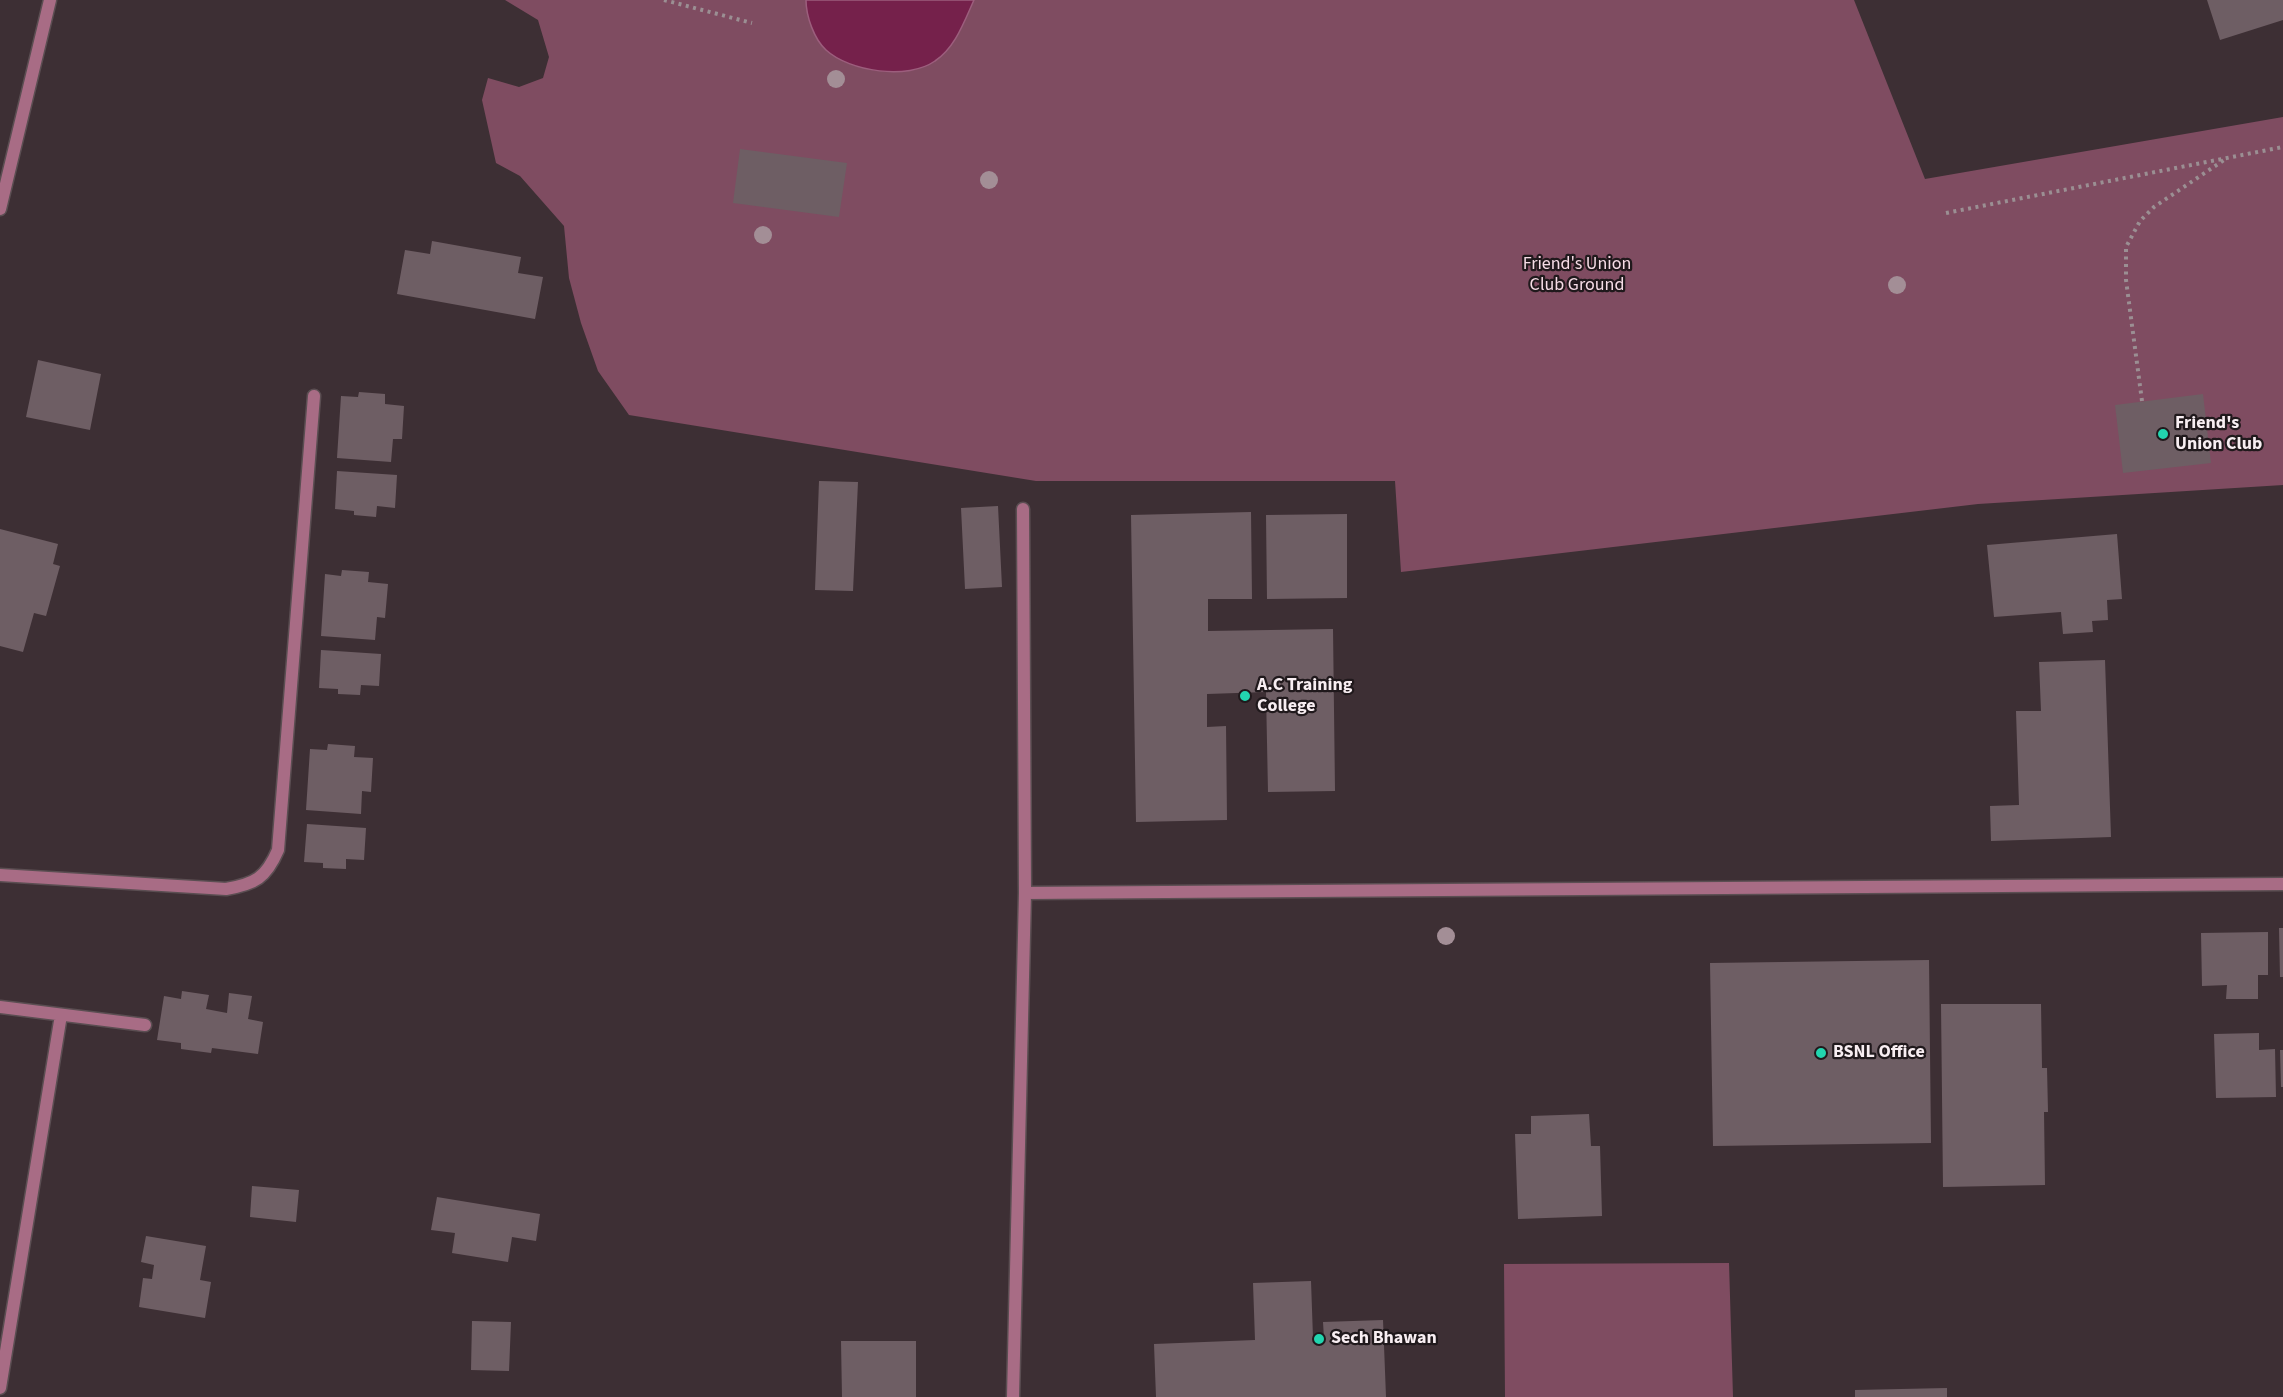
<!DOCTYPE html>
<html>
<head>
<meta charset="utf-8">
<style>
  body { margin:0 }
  canvas { display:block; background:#3d2f34 }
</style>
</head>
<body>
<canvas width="2283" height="1397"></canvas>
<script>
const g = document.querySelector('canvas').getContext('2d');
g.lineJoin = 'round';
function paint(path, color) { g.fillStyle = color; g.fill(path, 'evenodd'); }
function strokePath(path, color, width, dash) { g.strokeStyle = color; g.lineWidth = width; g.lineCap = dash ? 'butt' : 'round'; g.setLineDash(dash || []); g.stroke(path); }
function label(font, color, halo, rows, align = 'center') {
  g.font = font + ' "Source Sans 3",sans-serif'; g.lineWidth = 4.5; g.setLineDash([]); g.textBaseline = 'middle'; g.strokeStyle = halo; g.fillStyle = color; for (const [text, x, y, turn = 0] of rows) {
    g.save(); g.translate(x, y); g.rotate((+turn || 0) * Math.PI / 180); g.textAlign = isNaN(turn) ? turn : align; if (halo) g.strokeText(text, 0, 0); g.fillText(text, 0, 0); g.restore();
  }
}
paint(new Path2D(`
  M505,0h1349l71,179 358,-62v368l-305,19 -577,68 -6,-91h-359l-407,-66 -31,-44 -17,-48 -12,-45 -5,-52 -44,-50 -24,-13 -14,-63 6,-22 31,9 24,-9 6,-21 -11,-37z
  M1729,1263l4,134h-228l-1,-133z`), '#7f4c61');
const water = new Path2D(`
  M806,0h168c-10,22 -19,48 -39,61 -27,19 -85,11 -109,-11 -12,-11 -20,-34 -20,-50z`);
paint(water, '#75214b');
strokePath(water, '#9c5e7d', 1.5);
paint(new Path2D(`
  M2207,0h76v20l-63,20z
  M740,149l107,14 -8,54 -106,-14z
  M432,241l89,16 -3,16 25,4 -8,42 -138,-25 8,-44 25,4z
  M38,360l63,14 -11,56 -64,-13z
  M359,392l26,2v10l19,2 -2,33h-9l-2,23 -54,-4 4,-62 17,1z
  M2203,394l8,69 -88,10 -8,-68z
  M337,471l60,4 -2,33 -18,-2 -1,11 -22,-2v-4l-19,-2z
  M819,481l39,1 -5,109 -38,-1z
  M998,506l4,81 -37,2 -4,-81z
  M1251,512l1,87h-44v32l125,-2 2,162 -67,1 -2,-100 -59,2v33l19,-1 1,94 -91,2 -5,-307z
  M1347,514v84l-80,1 -1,-84z
  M0,529l58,15 -5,20 7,2 -14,50 -12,-3 -11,39 -23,-6z
  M2117,534l5,65 -15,1 1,20 -16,1 1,11 -30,2 -2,-22 -67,5 -7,-72z
  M342,570l27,2 -1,10 20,2 -3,34 -8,-1 -2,23 -54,-4 4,-62 16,2z
  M321,650l60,4 -2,32 -18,-1 -1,10 -22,-1v-5l-19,-1z
  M2105,660l6,177 -120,4 -1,-35 29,-1 -3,-94h25l-2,-49z
  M328,744l27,2 -1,11 19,1 -2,34 -9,-1 -1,23 -55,-4 4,-61 17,1z
  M307,824l59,4 -2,32 -18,-1v10l-23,-1v-5l-19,-1z
  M2279,928h4v49h-3z
  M2268,932v43h-10v24h-32l1,-14 -25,1 -1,-53z
  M1929,960l2,183 -218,3 -3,-183z
  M182,991l27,4 -3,14 21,4 2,-20 23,3 -4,23 15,3 -5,32 -46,-6 -1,5 -30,-4v-6l-24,-3 7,-44 17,3z
  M1941,1004h100l1,64h5l1,44h-4l1,73 -102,2z
  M2259,1033v17l16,-1 1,48 -60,1 -2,-64z
  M2280,1050h3v37h-2z
  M1589,1114l2,32h9l2,70 -84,3 -3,-85h16v-18z
  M252,1186l47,4 -3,32 -46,-5z
  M437,1197l103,17 -4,27 -24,-4 -4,25 -56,-9 3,-20 -24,-3z
  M146,1236l60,10 -6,34 11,2 -6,36 -66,-11 4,-29 9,1 2,-14 -13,-3z
  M1311,1281l2,57h11l-1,-16 60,-2 3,77h-230l-2,-53 101,-4 -2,-57z
  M472,1321l39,1 -2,49 -38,-1z
  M841,1341h75v56h-74z
  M1947,1388v9h-92v-7z`), '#6e5e64');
const service = new Path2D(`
  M0,875l226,14c29,-5 40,-11 52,-39l36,-454
  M0,1007l145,18
  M0,1388l61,-373`);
const minor = new Path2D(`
  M0,209l50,-209
  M1025,893l1258,-9
  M1013,1397l12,-504 -2,-384`);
strokePath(service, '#5b4e52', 15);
strokePath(minor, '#5b4e52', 15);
strokePath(new Path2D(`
  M664,0l88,23
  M1946,213l337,-66
  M2142,401l-16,-121v-33l14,-26 14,-14 70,-47`), '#9b8f93', 4, [3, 4.5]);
strokePath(service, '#a86c85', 12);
strokePath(minor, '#a86c85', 12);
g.fillStyle = '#a38e96';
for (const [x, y] of [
  [836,79],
  [989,180],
  [763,235],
  [1897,285],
  [1446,936]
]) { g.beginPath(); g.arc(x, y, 9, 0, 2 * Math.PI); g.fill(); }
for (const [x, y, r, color] of [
  [2163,434,6,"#22d5af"],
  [1245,696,6,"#22d5af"],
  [1821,1053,6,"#22d5af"],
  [1319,1339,6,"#22d5af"]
]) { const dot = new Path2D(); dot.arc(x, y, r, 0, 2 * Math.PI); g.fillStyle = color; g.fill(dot); strokePath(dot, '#20191c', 2); }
label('18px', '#f6dce6', '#20191c', [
  ["Friend's Union",1577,265],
  ["Club Ground",1577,286]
]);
label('bold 18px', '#f8eef2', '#20191c', [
  ["Friend's",2175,424],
  ["Union Club",2175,445],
  ["A.C Training",1257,686],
  ["College",1257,707],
  ["BSNL Office",1833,1053],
  ["Sech Bhawan",1331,1339]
], 'left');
</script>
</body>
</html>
